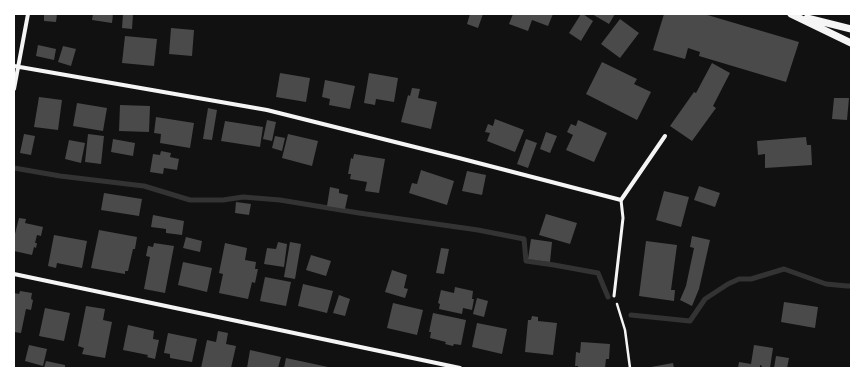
<!DOCTYPE html>
<html>
<head>
<meta charset="utf-8">
<style>
  body { margin:0 }
  #map { position:relative; width:865px; height:382px; overflow:hidden; background:#111; font-family:"DejaVu Sans",sans-serif }
  canvas { display:block }
  .frame { position:absolute; inset:0; border:15px solid #fff; pointer-events:none }
</style>
</head>
<body>
<div id="map">
<canvas width="865" height="382"></canvas>
<div class="frame"></div>
</div>
<script>
const g = document.querySelector('canvas').getContext('2d');
g.lineJoin = 'round';
function strokePath(path, color, width, dash) { g.strokeStyle = color; g.lineWidth = width; g.lineCap = dash ? 'butt' : 'round'; g.setLineDash(dash || []); g.stroke(path); }
function paint(path, color) { g.fillStyle = color; g.fill(path, 'evenodd'); }
strokePath(new Path2D(`
  M14,168l46,8 84,10 46,14h33l20,-3 37,3 79,13 119,17 46,9 2,22 28,4 44,8 10,24
  M631,315l59,6 15,-22 23,-15 11,-5h12l33,-10 42,15 21,2h4`), '#333', 5);
paint(new Path2D(`
  M44,14h13l-1,8 -12,-1z
  M93,14h20l-1,9 -20,-3z
  M123,14h10l-1,15 -10,-1z
  M470,14h13l-5,14 -11,-4z
  M513,14h40l-5,12 -16,-6 -4,11 -19,-7z
  M581,14h2l10,7 -12,20 -12,-8z
  M592,14h23l-6,10z
  M664,14h40l95,28 -13,40 -87,-26 1,-4 -12,-4 -3,11 -32,-9z
  M620,19l19,14 -19,25 -19,-14z
  M171,28l23,2 -2,26 -23,-2z
  M125,36l32,3 -3,27 -32,-3z
  M38,45l18,4 -2,11 -18,-4z
  M63,46l13,3 -5,17 -13,-4z
  M602,62l35,17 -3,5 17,8 -14,28 -51,-26z
  M712,63l18,10 -17,33 3,2 -24,33 -22,-15 24,-34 2,1z
  M280,73l30,5 -4,24 -30,-5z
  M369,73l29,5 -4,24 -18,-3 -1,6 -11,-2z
  M325,80l30,6 -5,23 -21,-4 1,-6 -8,-2z
  M412,88l8,1 -2,9 19,4 -6,27 -30,-7 7,-27 2,1z
  M39,97l23,3 -4,30 -24,-3z
  M834,98h15l-2,22 -15,-1z
  M77,103l30,5 -4,23 -30,-5z
  M120,105l30,1 -1,26 -30,-1z
  M208,108l9,2 -5,30 -9,-1z
  M156,117l38,6 -4,25 -30,-5 1,-9 -7,-1z
  M495,119l29,11 -9,22 -28,-11 3,-8 -5,-1 3,-8 5,2z
  M267,120l9,2 -4,19 -9,-2z
  M578,120l29,13 -13,29 -28,-12 7,-15 -6,-3 4,-8 5,2z
  M225,121l38,6 -3,20 -39,-6z
  M546,132l11,4 -7,17 -10,-4z
  M24,134l11,2 -4,19 -11,-2z
  M88,134l16,2 -3,28 -16,-2z
  M288,134l30,7 -6,25 -30,-8z
  M275,136l10,2 -3,13 -10,-3z
  M806,137l1,8h4l1,20 -47,3v-14l-7,1 -1,-14z
  M113,139l22,4 -2,13 -22,-4z
  M526,139l11,4 -9,25 -11,-4z
  M69,140l16,3 -4,20 -16,-4z
  M161,151l10,2 -1,4 9,2 -2,11 -13,-2 -1,6 -13,-2 3,-18 7,1z
  M354,154l31,5 -6,34 -14,-2 2,-9 -17,-3 1,-5h-3l3,-16 2,1z
  M421,170l33,11 -7,24 -38,-12 3,-10 5,1z
  M467,171l19,4 -4,20 -20,-4z
  M699,186l21,7 -5,14 -21,-7z
  M330,187l9,2v4l9,2 -3,14 -18,-3z
  M664,191l25,6 -8,30 -25,-7z
  M104,193l38,6 -3,17 -38,-6z
  M236,202l15,2 -2,11 -14,-2z
  M546,214l31,9 -7,21 -31,-9z
  M153,215l31,6 -2,14 -16,-2v-4l-15,-2z
  M19,218l7,1 -1,4 18,4 -2,9 -4,-1 -2,8h2l-1,5 -2,-1 -2,8 -18,-4v-13z
  M99,230l38,7 -2,12h-2l-5,22h-3v3l-34,-6z
  M54,235l33,6 -5,27 -25,-5 -1,5 -8,-2z
  M692,236l18,4 -11,49 -7,17 -12,-6 6,-14 8,-38 -4,-1z
  M186,237l16,4 -2,11 -17,-4z
  M531,239l21,3 -2,20 -22,-3z
  M646,241l31,4 -6,45h4l-1,11 -35,-5z
  M278,242l9,2 -3,23 -20,-3 3,-16 9,1z
  M290,242l11,2 -6,35 -11,-2z
  M154,243l20,3 -9,47 -21,-4 6,-32 -4,-1 2,-10 5,1z
  M225,243l22,5 -2,12 11,2 -1,7h3l-3,14 -3,-1 -4,17 -29,-6 4,-19 -4,-1z
  M441,248l8,1 -5,25 -8,-1z
  M311,255l20,6 -5,15 -20,-6z
  M183,262l29,6 -5,24 -29,-7z
  M392,270l15,5 -3,13 4,1 -3,9 -20,-6z
  M265,277l26,5 -5,24 -26,-5z
  M303,284l30,7 -6,22 -29,-7z
  M455,287l18,4 -1,8h2l-2,11 -9,-2 -1,6 -23,-5 1,-5 -2,-1 3,-13 13,3z
  M20,291l12,2 -1,6 2,1 -2,10 -5,-1 -5,24 -7,-1v-39l5,1z
  M339,295l11,4 -5,17 -12,-3z
  M477,298l11,3 -4,16 -11,-3z
  M784,302l34,5 -3,21 -34,-6z
  M393,303l30,7 -6,25 -30,-7z
  M86,306l19,3 -2,11 9,2 -7,36 -23,-4 2,-6 -6,-2z
  M45,308l25,5 -6,28 -25,-5z
  M433,313l33,7 -5,25 -7,-1 -1,2 -8,-2 1,-2 -16,-4 1,-6h-2z
  M532,316l6,1v4l19,2 -4,32 -28,-3 3,-32h3z
  M477,323l30,6 -5,25 -30,-7z
  M128,325l26,6 -1,8 6,1 -4,19 -8,-2 1,-2 -25,-5z
  M218,331l10,2 -2,11 10,2 -5,22h-30l6,-28 9,2z
  M168,333l29,6 -5,23 -22,-4v-4l-6,-1z
  M581,342l29,2 -1,15h-3l-1,9h-27v-2h-3l1,-14 4,1z
  M29,345l18,4 -4,17 -18,-5z
  M754,345l19,3 -3,20h-9l1,-2 -2,-1v3h-22l1,-6 12,2z
  M250,350l31,7 -3,11h-31z
  M776,356l13,2 -2,10h-13z
  M286,358l42,9v1h-44z
  M46,361l19,4v3h-21z
  M673,363l1,5h-23v-1z`), '#4a4a4a');
strokePath(new Path2D(`
  M617,304l8,26 5,38`), '#f5f5f5', 2.5);
strokePath(new Path2D(`
  M614,296l9,-78 -2,-18`), '#f5f5f5', 3);
strokePath(new Path2D(`
  M14,66l253,44 192,48 162,42 44,-64
  M14,89l14,-75
  M14,274l446,94`), '#f5f5f5', 4);
strokePath(new Path2D(`
  M791,14l60,29
  M807,18l44,11`), '#f5f5f5', 7);
</script>
</body>
</html>
